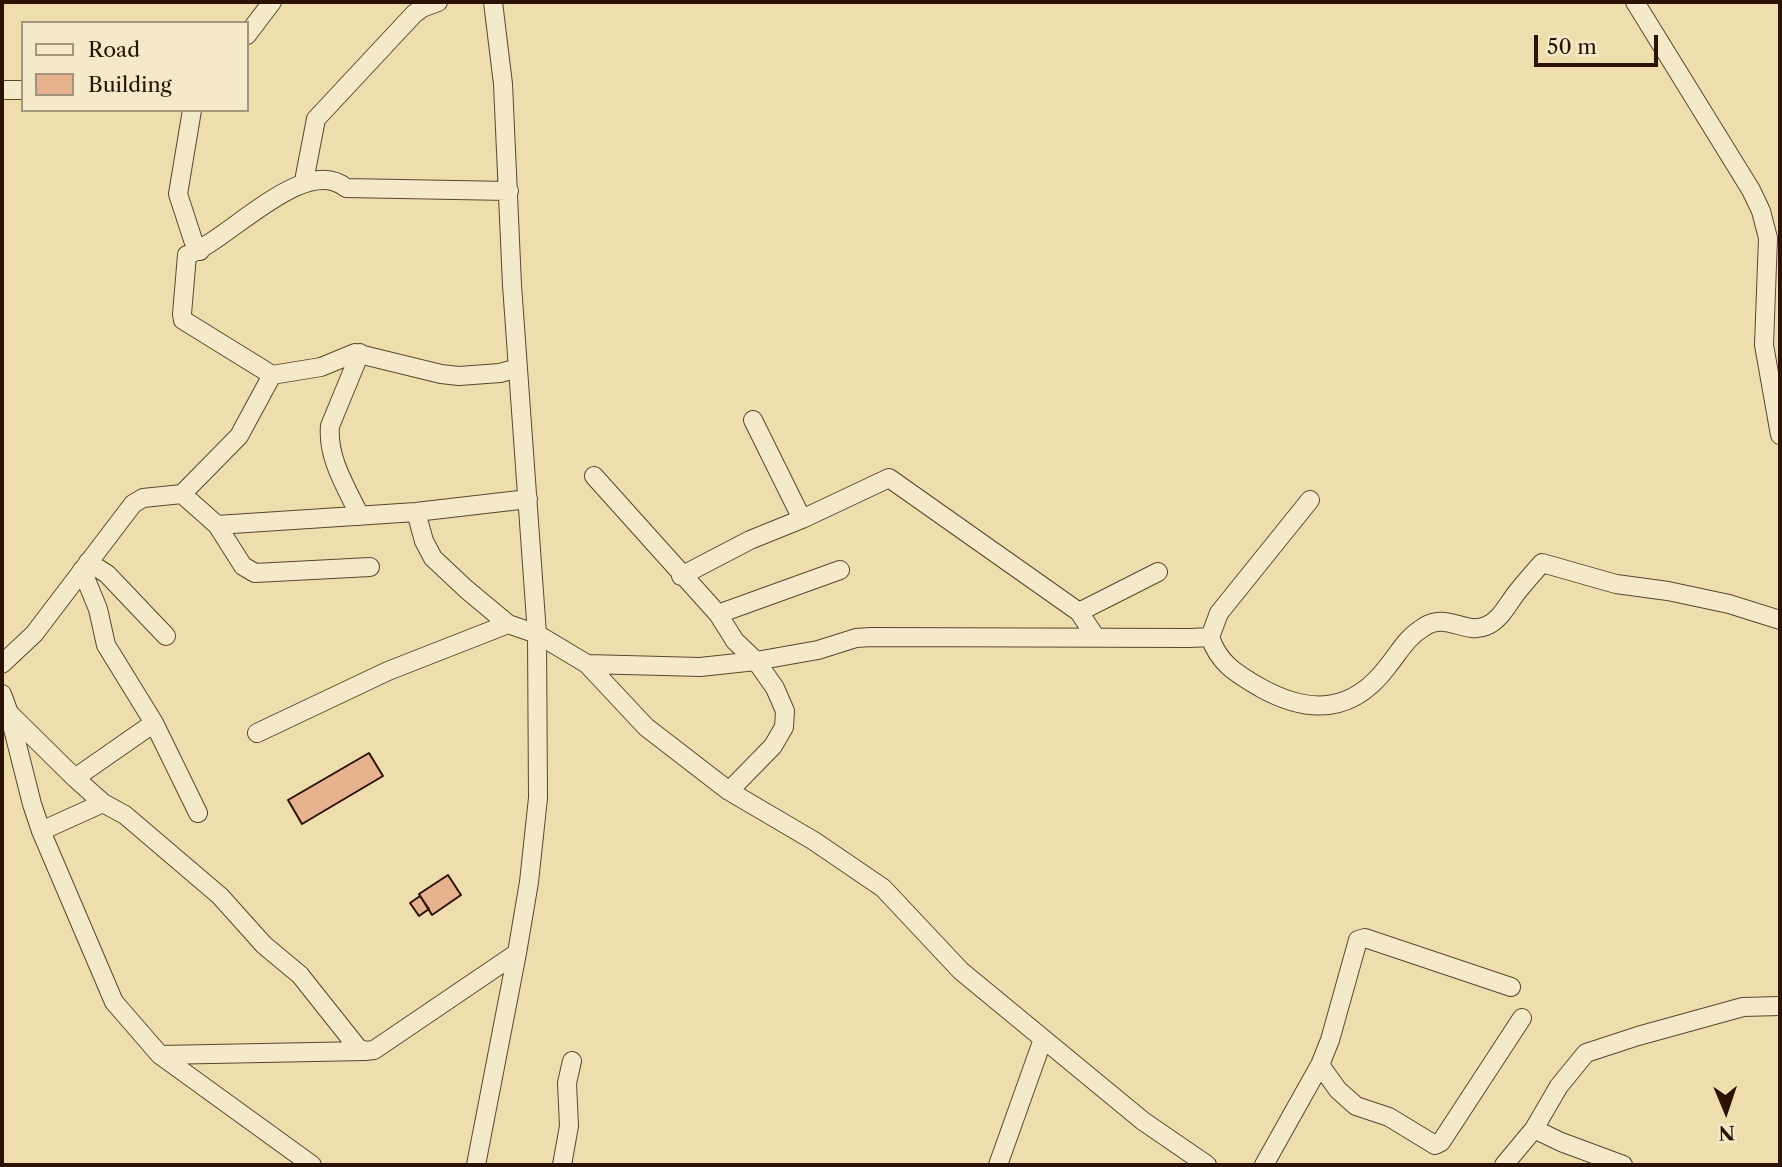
<!DOCTYPE html>
<html>
<head>
<meta charset="utf-8">
<style>
  body { margin:0 }
  #map { position:relative; width:1782px; height:1167px; overflow:hidden; background:#eedead; font-family:"Libre Caslon Text",serif }
  canvas { display:block }
  .frame { position:absolute; inset:0; border:4px solid #2c1205; pointer-events:none }
  .legend { position:absolute; left:21px; top:21px; width:228px; height:91px; box-sizing:border-box; background:#f4eaca; border:2px solid #a4947b; margin:0; padding:9px 12px; list-style:none; font-size:21px; color:#2c1205 }
  .legend li { display:flex; align-items:center; gap:14px; height:35px }
  .legend b { width:35px; border:2px solid #a4947b }
  .north { position:absolute; left:1691px; top:1076px; width:70px; height:70px; -webkit-text-stroke:5px #f4eaca; paint-order:stroke; rotate:178deg; font-size:19px; font-weight:700; line-height:28px; text-align:center; color:#2c1205 }
  .north::after { content:''; display:block; margin:auto; width:24px; height:32px; background:#2c1205; clip-path:polygon(50% 0,100% 100%,50% 72%,0 100%) }
  .scale { position:absolute; left:1534px; top:35px; width:124px; height:32px; box-sizing:border-box; border:4px solid #2c1205; border-top:0; padding-left:9px; font-size:21px; line-height:24px; white-space:nowrap; color:#2c1205; -webkit-text-stroke:5px #f4eaca; paint-order:stroke }
</style>
</head>
<body>
<div id="map">
<canvas width="1782" height="1167"></canvas>
<div class="frame"></div>
<ul class="legend">
<li><b style="height:9px;background:#f4eaca"></b>Road</li>
<li><b style="height:19px;background:#e6b28f"></b>Building</li>
</ul>
<div class="north">N</div>
<div class="scale">50 m</div>
</div>
<script>
const g = document.querySelector('canvas').getContext('2d');
g.lineJoin = 'round';
function paint(path, color) { g.fillStyle = color; g.fill(path, 'evenodd'); }
function strokePath(path, color, width, dash) { g.strokeStyle = color; g.lineWidth = width; g.lineCap = dash ? 'butt' : 'round'; g.setLineDash(dash || []); g.stroke(path); }
const building = new Path2D(`
  M369,753l14,23 -81,48 -14,-24z
  M448,875l13,20 -29,20 -13,-21z
  M420,896l9,13 -10,7 -9,-13z`);
paint(building, '#e6b28f');
strokePath(building, '#2c1205', 2);
const street = new Path2D(`
  M1635,2l116,188 10,21 7,27 -4,107 16,90
  M247,35l25,-33
  M2,90h21
  M192,110l-14,84 15,46 7,11
  M304,181l12,-62 98,-105 8,-6 16,-6
  M360,353l-30,73c-3,32 17,63 30,90
  M272,375l-89,-55 -1,-6 5,-59c41,-14 118,-102 159,-67l163,3
  M753,420l49,99
  M594,476l124,138 17,27 21,20 19,27 10,23 -1,16 -11,19 -44,45
  M182,494l35,31 26,41 12,7 115,-6
  M416,512l8,29 9,17 33,31 42,35 29,10 50,30 59,63 83,64 85,50 69,47 78,83 182,150 64,44
  M217,525l199,-13 112,-13
  M88,562l19,12 59,62
  M82,570l16,39 8,36 48,78 44,90
  M681,576l69,-36 52,-21 87,-41 190,134 16,24
  M1079,612l79,-40
  M718,614l122,-44
  M1210,637c9,27 27,37 51,51 49,27 92,25 127,-22 12,-15 19,-29 36,-39 22,-15 41,8 62,-1 15,-6 22,-23 32,-35 8,-10 16,-19 24,-28l74,21 52,7 61,13 51,16
  M2,664l32,-30 99,-130 10,-6 39,-4 57,-58 33,-61 49,-8 34,-14 86,21 18,2 41,-3 18,-5
  M587,664l113,3 56,-6 62,-11 38,-12 15,-1 319,1 20,-1 9,-24 91,-113
  M2,694l7,19 66,65 28,25 22,12 95,81 44,49 36,30 58,73 7,3 9,-1 143,-97
  M9,713l23,91 9,27 73,171 46,53 205,-4
  M257,733l131,-62 120,-47
  M75,778l79,-55
  M41,831l62,-28
  M160,1055l152,110
  M1320,1065l18,25 18,16 33,11 46,28 6,-3 81,-124
  M1534,1129l25,-43 27,-33 52,-17 105,-29 37,-1
  M476,1165l41,-212 12,-71 9,-84 -1,-164 -25,-349 -9,-201 -10,-82
  M562,1165l7,-39 -2,-43 5,-22
  M998,1165l45,-126
  M1264,1165l56,-100 10,-25 28,-100 7,-2 146,49
  M1504,1165l30,-36 27,13 62,23`);
strokePath(street, '#5c452f', 20);
strokePath(street, '#f4eaca', 18);
</script>
</body>
</html>
